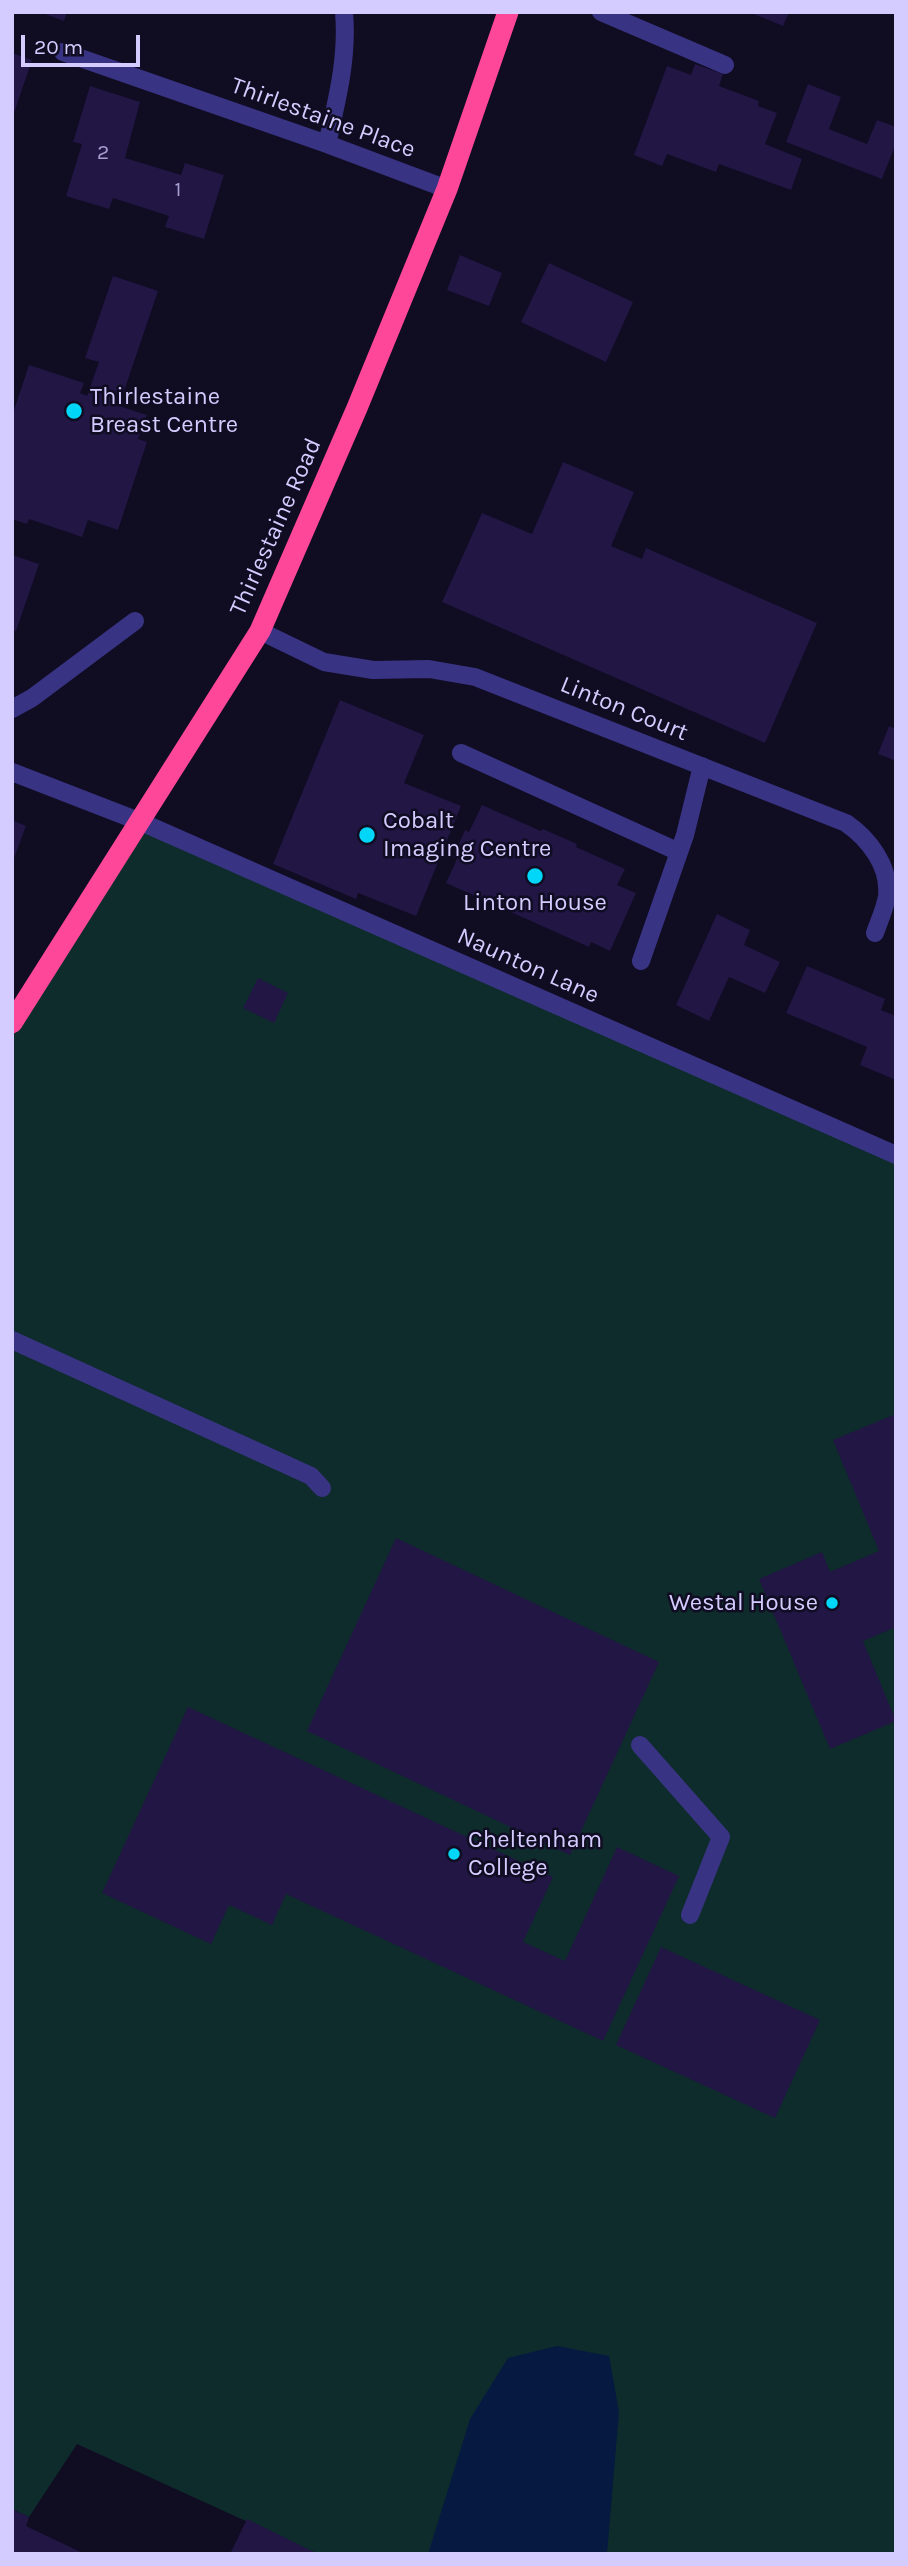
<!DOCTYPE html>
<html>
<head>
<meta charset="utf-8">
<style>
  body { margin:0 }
  #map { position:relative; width:908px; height:2566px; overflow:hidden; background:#100c22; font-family:Karla,sans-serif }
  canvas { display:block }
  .frame { position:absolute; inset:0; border:14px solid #d4ccff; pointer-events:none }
  .scale { position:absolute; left:21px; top:35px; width:119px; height:32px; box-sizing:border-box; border:4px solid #d4ccff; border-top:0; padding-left:9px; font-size:21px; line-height:24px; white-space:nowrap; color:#d4ccff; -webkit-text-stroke:5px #100c22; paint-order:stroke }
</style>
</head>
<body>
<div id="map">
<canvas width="908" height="2566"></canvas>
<div class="frame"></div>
<div class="scale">20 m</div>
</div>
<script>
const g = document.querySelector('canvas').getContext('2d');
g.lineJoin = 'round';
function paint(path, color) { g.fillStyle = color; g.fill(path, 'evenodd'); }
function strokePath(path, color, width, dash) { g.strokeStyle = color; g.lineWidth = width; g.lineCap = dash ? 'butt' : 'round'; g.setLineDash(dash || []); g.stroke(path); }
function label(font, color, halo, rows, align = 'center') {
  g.font = font + ' Karla,sans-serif'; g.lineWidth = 5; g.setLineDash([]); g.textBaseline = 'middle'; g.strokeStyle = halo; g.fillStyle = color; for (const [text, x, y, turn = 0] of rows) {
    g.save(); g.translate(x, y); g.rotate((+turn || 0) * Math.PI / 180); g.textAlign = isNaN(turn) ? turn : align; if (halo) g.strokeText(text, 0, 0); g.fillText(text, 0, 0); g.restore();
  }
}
paint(new Path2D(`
  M141,822l755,333v1399h-578l-241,-110 -48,73 -17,-8v-1486z`), '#0e2c2c');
paint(new Path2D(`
  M557,2346l52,10 10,56 -12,142h-179l42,-135 38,-61z`), '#061941');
paint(new Path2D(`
  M40,12h27l-3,9z
  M749,12h40l-6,14z
  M12,53l20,7 -19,56h-1z
  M695,64l28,10 -4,12 40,15 -1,5 19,7 -12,31 37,15 -11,31 -72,-26 -3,8 -49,-18 -5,12 -28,-11 33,-89 24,9z
  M808,84l33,13 -12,32 38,15 10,-24 19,7v16l-14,36 -96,-37z
  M90,86l50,16 -15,56 56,17 4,-12 39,12 -20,64 -39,-12 4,-11 -56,-18 -4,11 -43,-13 16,-52 -9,-2z
  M460,255l42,18 -13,33 -42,-16z
  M549,263l84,39 -27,60 -85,-40z
  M113,276l45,15 -39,115 28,9 -9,24 9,3 -29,88 -30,-10 -6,17 -53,-18 -2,5 -15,-5v-103l17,-51 55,18 -4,10 7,3 12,-34 -14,-4z
  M563,462l71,30 -23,54 31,13 4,-11 171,75 -52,120 -323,-141 40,-89 50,21z
  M12,555l27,9 -23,67 -4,-1z
  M340,700l84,35 -20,48 57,23 -45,110 -58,-23 -2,6 -83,-35z
  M889,726l7,3v32l-18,-7z
  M482,805l59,26 2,-2 34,15 -1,3 49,22 -8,16 19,8 -26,58 -19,-9 -2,5 -143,-64 11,-24 -4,-2 12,-27 4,2z
  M12,820l14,6 -13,35h-1z
  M717,914l33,16 -6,15 36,17 -15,31 -36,-16 -20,44 -33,-16z
  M807,966l78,33 -4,11 15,6v64l-36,-15 7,-18 -81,-34z
  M258,978l30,15 -14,30 -31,-15z
  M896,1414v213l-33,14 33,80 -66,28 -71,-170 63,-27 8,20 49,-21 -46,-111z
  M396,1538l263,124 -89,193 -263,-124z
  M188,1707l365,170 -30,65 42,19 52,-114 62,29 -76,165 -317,-147 -14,31 -43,-20 -18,39 -109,-51z
  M661,1947l159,73 -45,98 -159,-73z
  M12,2509l17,8 -3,9 59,28h-73z
  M247,2519l71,35h-88z`), '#211644');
strokePath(new Path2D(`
  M601,12l124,53
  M63,52l264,92 120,45
  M327,144c10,-44 21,-86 17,-132
  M260,631l64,31 49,8 56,-1 46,8 371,146c23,16 44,43 41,73 -2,13 -8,25 -12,37
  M12,709l20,-11 103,-77
  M461,753l218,99
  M12,772l129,50 755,333
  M641,961l44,-126 17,-69
  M12,1340l299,136 11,12
  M640,1745l81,92 -31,78`), '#393384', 18);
strokePath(new Path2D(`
  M12,1023l248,-392 97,-223 90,-219 61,-177`), '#ff4799', 21);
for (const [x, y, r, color] of [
  [74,411,9,"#00d6f7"],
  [367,835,9,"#00d6f7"],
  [535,876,9,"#00d6f7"],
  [832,1603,7,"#00d6f7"],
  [454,1854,7,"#00d6f7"]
]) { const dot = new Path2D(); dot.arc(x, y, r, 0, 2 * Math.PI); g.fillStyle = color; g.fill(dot); strokePath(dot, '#100c22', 2.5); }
label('21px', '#a79ed0', null, [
  ["2",103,153],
  ["1",178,190]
]);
label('24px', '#d4ccff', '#100c22', [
  ["Thirlestaine Place",323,118,20],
  ["Thirlestaine Road",276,527,-66],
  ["Linton Court",624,709,22],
  ["Naunton Lane",528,966,24]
]);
label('24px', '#d4ccff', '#100c22', [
  ["Thirlestaine",90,397],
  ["Breast Centre",90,425],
  ["Cobalt",383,821],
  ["Imaging Centre",383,849],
  ["Linton House",535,903,"center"],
  ["Westal House",818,1603,"right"],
  ["Cheltenham",468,1840],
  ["College",468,1868]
], 'left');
</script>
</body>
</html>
